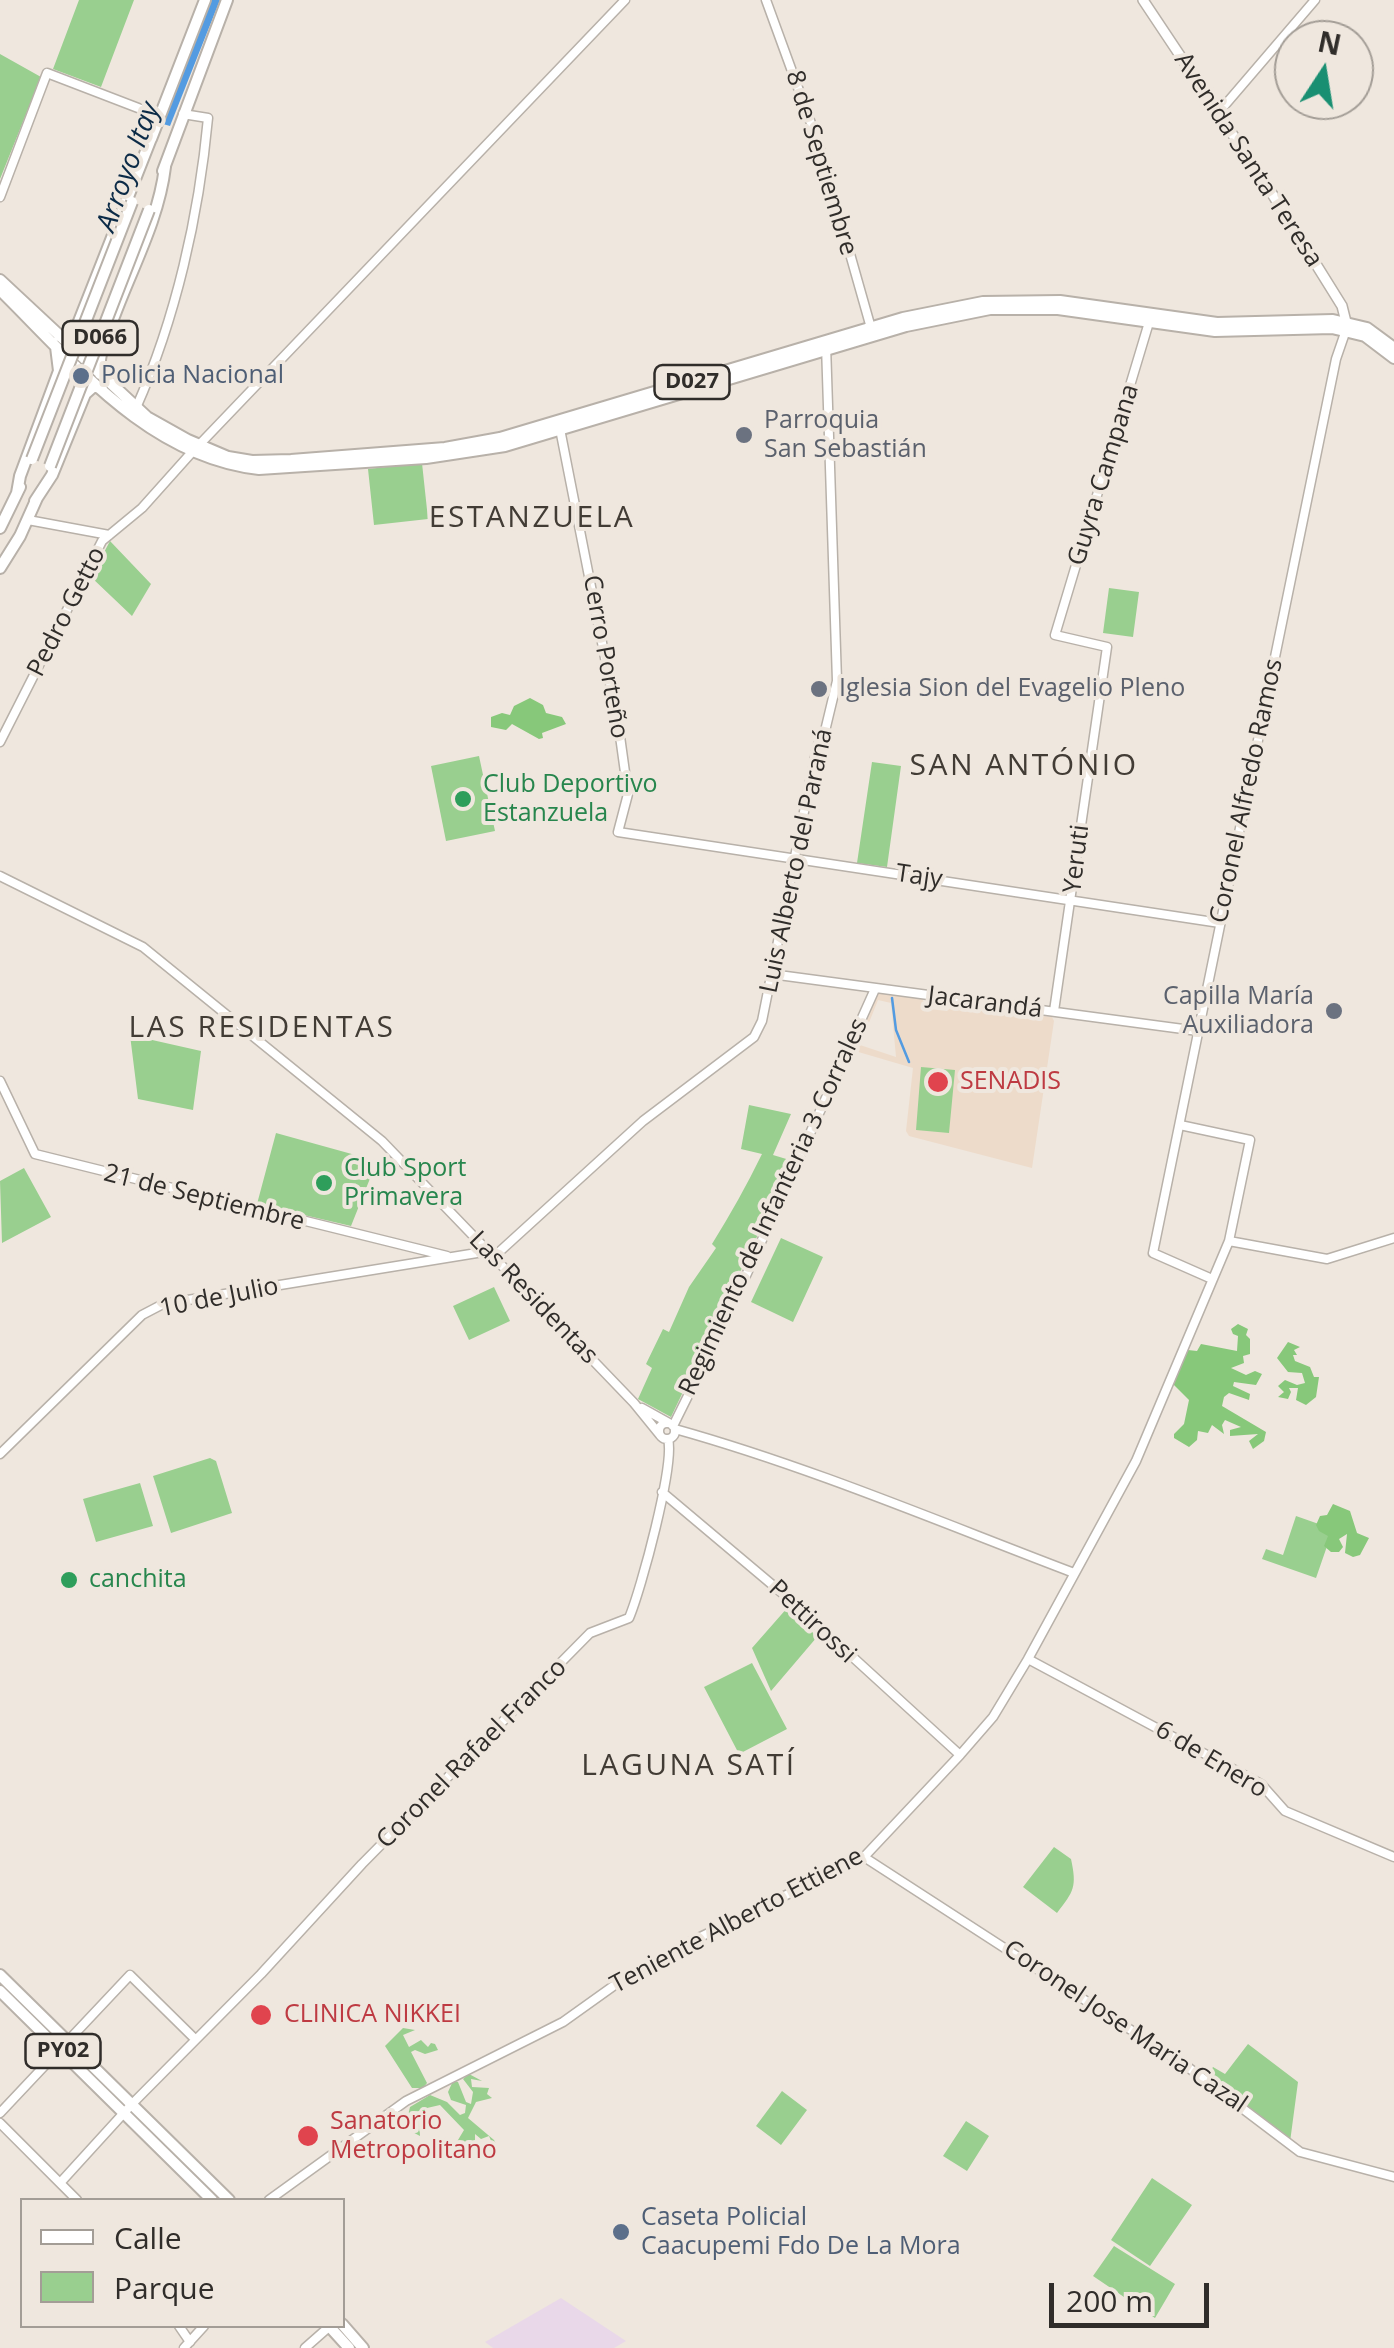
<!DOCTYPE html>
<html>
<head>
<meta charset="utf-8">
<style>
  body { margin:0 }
  #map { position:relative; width:1394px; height:2348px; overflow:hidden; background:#efe7de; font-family:"Open Sans",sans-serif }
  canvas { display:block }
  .legend { position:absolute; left:20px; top:2198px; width:325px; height:130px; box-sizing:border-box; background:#efe7de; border:2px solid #a39d96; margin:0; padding:12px 18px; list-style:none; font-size:30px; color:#302d2a }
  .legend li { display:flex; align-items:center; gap:20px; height:50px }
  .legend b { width:50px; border:2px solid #a39d96 }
  .north { position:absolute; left:1274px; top:20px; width:100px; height:100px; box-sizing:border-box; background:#efe7de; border:2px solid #a39d96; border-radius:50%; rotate:12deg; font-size:28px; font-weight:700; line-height:40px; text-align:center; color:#302d2a }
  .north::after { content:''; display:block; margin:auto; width:35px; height:45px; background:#198f72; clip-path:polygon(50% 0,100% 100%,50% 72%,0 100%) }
  .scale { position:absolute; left:1049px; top:2283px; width:160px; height:45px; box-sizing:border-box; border:5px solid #302d2a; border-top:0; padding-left:12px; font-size:30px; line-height:35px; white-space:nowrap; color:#302d2a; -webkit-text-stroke:8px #efe7de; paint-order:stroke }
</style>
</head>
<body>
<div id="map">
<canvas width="1394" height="2348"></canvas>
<ul class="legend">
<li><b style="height:12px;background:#fff"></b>Calle</li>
<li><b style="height:28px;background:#99cf8f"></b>Parque</li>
</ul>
<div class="north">N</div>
<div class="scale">200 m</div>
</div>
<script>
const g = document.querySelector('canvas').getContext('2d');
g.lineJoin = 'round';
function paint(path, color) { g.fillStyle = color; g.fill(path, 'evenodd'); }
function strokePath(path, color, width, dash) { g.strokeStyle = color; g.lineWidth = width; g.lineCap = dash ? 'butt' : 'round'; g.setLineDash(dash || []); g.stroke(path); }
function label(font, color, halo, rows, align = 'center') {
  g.font = font + ' "Open Sans",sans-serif'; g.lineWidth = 8; g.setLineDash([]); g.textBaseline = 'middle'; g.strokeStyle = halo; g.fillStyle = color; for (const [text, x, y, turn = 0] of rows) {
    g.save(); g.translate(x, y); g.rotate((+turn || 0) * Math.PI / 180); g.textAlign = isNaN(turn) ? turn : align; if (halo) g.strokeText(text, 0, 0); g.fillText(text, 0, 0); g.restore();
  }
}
paint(new Path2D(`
  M561,2298l65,43 -12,7h-121l-8,-6z`), '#e9d8e9');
paint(new Path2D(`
  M877,992l45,7 7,10 18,2 8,-7 35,9 4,-3 58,7 2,4 -22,147 -123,-32 -3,-5 7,-63 -58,-17 -2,-4zM878,1000l13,3 5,54 -36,-12z`), '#eddbca');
paint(new Path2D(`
  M79,0h55l-33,87 -48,-18z
  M0,54l41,23 -41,102z
  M422,463l6,56 -54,6 -6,-56z
  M110,541l41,43 -19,32 -41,-39z
  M1109,588l30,4 -6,45 -30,-4z
  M479,756l16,75 -49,10 -15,-75z
  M872,762l29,4 -14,101 -30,-4z
  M130,1035l71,16 -8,59 -55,-11z
  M921,1067l34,3 -6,63 -33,-3z
  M749,1105l42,9 -18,41 20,6 -122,256 -33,-18 14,-31 -6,-4 17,-35 6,3 20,-45 27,-39 -4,-4c18,-29 35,-59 50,-90l-21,-5z
  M276,1133l101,28 -26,65 -94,-22z
  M24,1168l27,49 -49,26 -2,-62z
  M781,1238l42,19 -30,65 -42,-20z
  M494,1287l16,34 -41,19 -16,-34z
  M210,1458l6,3 16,52 -61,20 -18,-57z
  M140,1483l13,43 -57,16 -13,-43z
  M1296,1516l37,13 -17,49 -54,-19 4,-10 17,6z
  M788,1607l29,30 -46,54 -19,-43z
  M752,1663l35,66 -48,25 -35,-67z
  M1054,1847l17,12c6,28 3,32 -14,54l-34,-26z
  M403,2028l12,2 -12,5 6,12 12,-7 7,7 3,-4 4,1 3,6 -13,4 -10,-4 -4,2 16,31 -4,5h-11l-27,-42z
  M1248,2044l50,38 -8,60 -82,-67 5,-8 12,7z
  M469,2074l13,7 -11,-2 1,8 17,1 -2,6 5,4 -16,4 -8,16 26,22 2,4 -3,9 -4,-2 3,-8 -3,-7 -8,3 -6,-5v12l-9,9 -12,-1 -2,-4 12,-20 -24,-25 -13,3 -8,10 1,18 -15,-8 5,-21 20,-12 17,7 13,13 5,-2 1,-8 -15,-5 -3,-8 5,-11 5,1 8,20 5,2 2,-12 -10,-13z
  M782,2091l25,19 -26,35 -25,-19z
  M966,2121l23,15 -22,35 -24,-15z
  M1152,2178l40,27 -42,61 -39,-26z
  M1114,2246l61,38 -20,34 -62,-42z`), '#99cf8f');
paint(new Path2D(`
  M530,698l13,7 3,8 16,4 4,7 -24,9 1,5 -4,1 -27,-15 -6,6 -15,-3v-10l11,-4 8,2 4,-9z
  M1238,1324l10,5 -2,6 4,4v15l-7,2 1,7 -13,5 15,7 9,-4 7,3 -6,11 -22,-3 -1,4 17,8 -1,6 -20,-7 -5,4 -2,9 44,26 -2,9 -11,8 -4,-8 9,-7 -28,2v-6l11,-3 -16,-7 -3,5 2,9 -12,-9 -4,8 -10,-2 -1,9 -8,7 -15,-9v-4l10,-10 5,-24 -17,-17 2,-25 14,-8 9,1 4,-7 36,7 1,-15 -5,-2 -2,-5z
  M1288,1342l12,5 -6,3 3,5h-4l2,6 15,6 4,10h5l-3,20 -10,8 -10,-5 2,-12h-9l2,4 -3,7 -10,-2 6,-5 -6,-6 7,-6 12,5 8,-2 -3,-10 -14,-1 -11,-14z
  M1333,1504l17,7 7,22 12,5 -9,17 -7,2 -8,-4 2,-19 -8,5 4,8 -4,5h-8l-7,-6 4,-10 -9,-5 -3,-6 4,-9 7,-1z`), '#87c87a');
paint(new Path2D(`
  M210,0h10l-50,126 -7,-2z`), '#539be1');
paint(new Path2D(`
  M152,139l17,6 -72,200 -6,3 -9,-6 53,-143z
  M69,377l11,5 -21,65 -25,58 -17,-9z`), '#efe7de');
strokePath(new Path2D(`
  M892,998l4,32 13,32`), '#539be1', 2.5);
const secondary = new Path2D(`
  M766,0l54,148 51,180
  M1219,112l96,-112
  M0,197l47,-124 112,43
  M136,408c40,-90 63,-193 72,-290l-25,-4
  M560,429l59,300 9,65 -10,38 602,91
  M199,445l426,-445
  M28,520l81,15
  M0,742l102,-201 40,-33 51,-57
  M0,876l143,71 239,194 252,262 26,32
  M771,974l427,57
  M1054,1011l53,-364 -52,-12 95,-316
  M0,1081l35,73 412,102
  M1229,1241l98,18 67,-21
  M1212,1279l-59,-26 183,-894 10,-29
  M642,1408l27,15
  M659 1431a8 8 0 1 1 16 0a8 8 0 1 1-16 0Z
  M673,1426l57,-115 145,-322
  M675,1429c136,38 267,94 399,144
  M0,1454l142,-139 21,-11 320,-52 15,1 145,-132 111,-84 8,-16 55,-274 8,-16 12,-50 -11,-336
  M662,1492l126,106 172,157
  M1028,1659l233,125 24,27 109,46
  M864,1857l321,208 115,87 94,25
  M0,2113l130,-138 65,64
  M0,2123l77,77
  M60,2183l72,-79 129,-130 101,-110 228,-231 39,-15c12,-28 46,-154 39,-179
  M269,2200l137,-99 157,-79 56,-40 69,-39 176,-86 96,-102 33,-38 35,-58 108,-198 93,-220 21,-101 -70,-15
  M179,2326l11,16
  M184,2348l20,-22
  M305,2348l25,-22`);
const primary = new Path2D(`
  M1143,0l128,192 71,114 5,20`);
const highway = new Path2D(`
  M151,139l54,-139
  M163,171l64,-171
  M0,280l147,137 41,23 40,17 24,4 39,-1 154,-12 55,-10 403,-120 80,-16 77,-1 157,22 116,-3 34,8 27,20
  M0,290c74,73 149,167 259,179l167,-11 79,-12 401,-120 84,-17h68l157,22 117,-3 33,8 29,22
  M59,336l9,3 6,-5 78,-198
  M100,374c-3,-19 8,-42 15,-60 18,-48 44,-96 50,-147
  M17,493l3,-17 39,-105 -3,-24
  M35,501l17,-26 33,-81 9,-8 8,3
  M0,528l20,-41
  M0,568l20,-32 17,-38
  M0,1975l229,225
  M0,1991l212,209
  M342,2324l21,24
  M329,2326l20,22`);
strokePath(secondary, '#b8b1a9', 11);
strokePath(primary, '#b8b1a9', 12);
strokePath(highway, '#b8b1a9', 14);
strokePath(secondary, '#fff', 8);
strokePath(primary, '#fff', 9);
strokePath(highway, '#fff', 10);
const highwayBridge = new Path2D(`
  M32,459l100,-257
  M50,466l99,-256`);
strokePath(highwayBridge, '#b8b1a9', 14, []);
strokePath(highwayBridge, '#fff', 10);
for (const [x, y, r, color] of [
  [81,376,10,"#5c6f8a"],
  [744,435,10,"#6b7280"],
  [819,689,10,"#6b7280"],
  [463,799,10,"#2e9e5b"],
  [1334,1011,10,"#6b7280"],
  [938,1082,12,"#e0444e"],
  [324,1183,10,"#2e9e5b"],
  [69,1580,10,"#2e9e5b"],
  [261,2015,12,"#e0444e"],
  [308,2136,12,"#e0444e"],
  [621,2232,10,"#5c6f8a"]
]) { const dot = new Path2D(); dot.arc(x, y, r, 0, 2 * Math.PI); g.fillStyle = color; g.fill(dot); strokePath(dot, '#efe7de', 4); }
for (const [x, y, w] of [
  [100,338,75],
  [692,382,75],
  [63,2051,75]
]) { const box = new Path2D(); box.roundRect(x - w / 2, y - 17, w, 34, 8); g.fillStyle = '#efe7de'; g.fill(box); strokePath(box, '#302d2a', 2.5); }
label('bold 22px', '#302d2a', null, [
  ["D066",100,338],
  ["D027",692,382],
  ["PY02",63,2051]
]);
label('25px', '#302d2a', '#efe7de', [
  ["Avenida Santa Teresa",1248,160,57],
  ["8 de Septiembre",821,163,73],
  ["Guyra Campana",1104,475,-73],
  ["Pedro Getto",67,612,-63],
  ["Cerro Porteño",605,657,80],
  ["Coronel Alfredo Ramos",1247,791,-78],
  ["Yeruti",1077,859,-83],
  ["Luis Alberto del Paraná",797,861,-78],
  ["Tajy",919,877,8],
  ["Jacarandá",985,1003,7],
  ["21 de Septiembre",204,1198,14],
  ["Regimiento de Infanteria 3 Corrales",774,1207,-65],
  ["10 de Julio",219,1298,-11],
  ["Las Residentas",533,1298,46],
  ["Pettirossi",812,1622,43],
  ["Coronel Rafael Franco",472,1754,-45],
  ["6 de Enero",1211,1760,31],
  ["Teniente Alberto Ettiene",737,1921,-28],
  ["Coronel Jose Maria Cazal",1125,2027,34]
]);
label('25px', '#4e5e75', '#efe7de', [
  ["Policia Nacional",101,376],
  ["Caseta Policial",641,2218],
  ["Caacupemi Fdo De La Mora",641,2247]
], 'left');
label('25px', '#5b616d', '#efe7de', [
  ["Parroquia",764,421],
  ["San Sebastián",764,450],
  ["Iglesia Sion del Evagelio Pleno",839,689],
  ["Capilla María",1314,997,"right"],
  ["Auxiliadora",1314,1026,"right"]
], 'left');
label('25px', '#27864d', '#efe7de', [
  ["Club Deportivo",483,785],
  ["Estanzuela",483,814],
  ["Club Sport",344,1169],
  ["Primavera",344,1198],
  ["canchita",89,1580]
], 'left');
label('25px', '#be3a42', '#efe7de', [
  ["SENADIS",960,1082],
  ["CLINICA NIKKEI",284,2015],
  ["Sanatorio",330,2122],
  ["Metropolitano",330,2151]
], 'left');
label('italic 28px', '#0c2b47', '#efe7de', [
  ["Arroyo Itay",129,167,-70]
]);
g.letterSpacing = '2.5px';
label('30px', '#423c35', '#efe7de', [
  ["ESTANZUELA",532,518],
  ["SAN ANTÓNIO",1024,766],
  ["LAS RESIDENTAS",262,1028],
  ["LAGUNA SATÍ",689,1766]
]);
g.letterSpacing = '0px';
</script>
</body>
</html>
